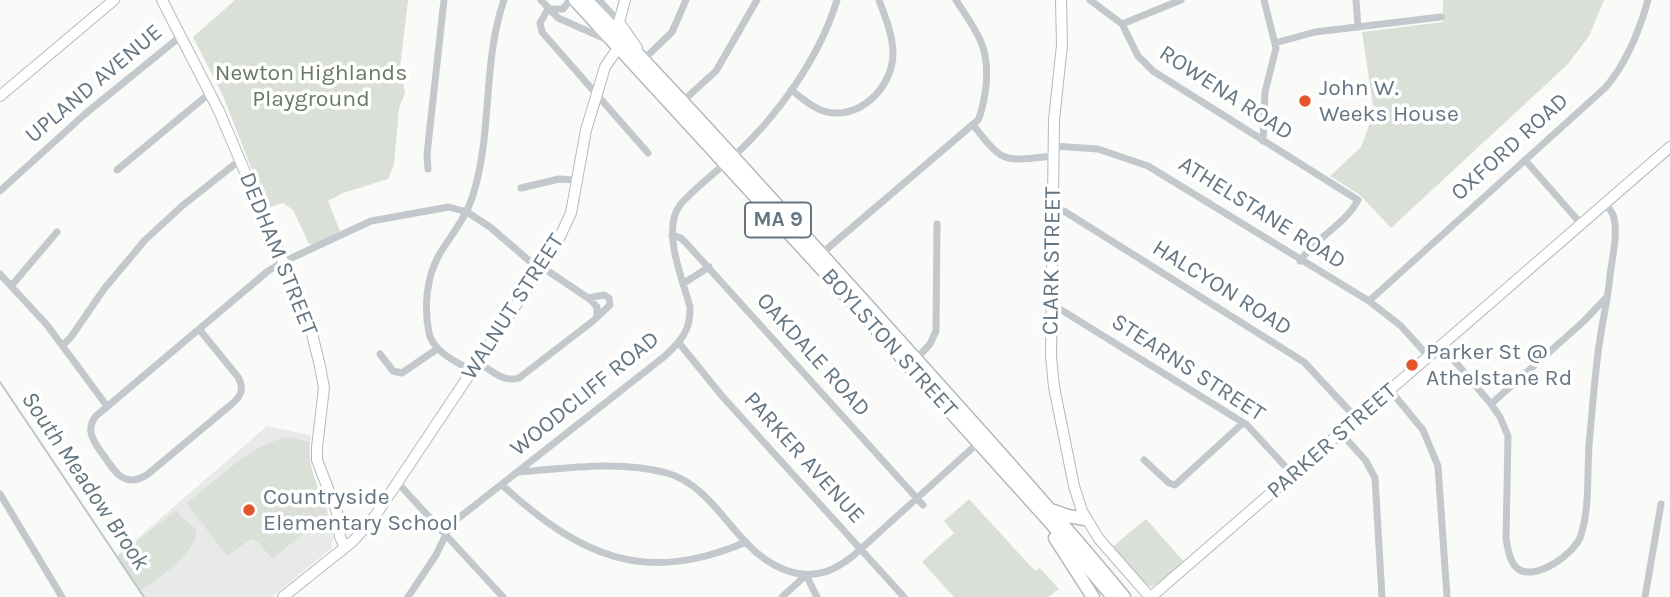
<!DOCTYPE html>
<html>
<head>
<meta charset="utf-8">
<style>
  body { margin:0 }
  canvas { display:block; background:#fafaf8 }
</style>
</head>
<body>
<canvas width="1670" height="597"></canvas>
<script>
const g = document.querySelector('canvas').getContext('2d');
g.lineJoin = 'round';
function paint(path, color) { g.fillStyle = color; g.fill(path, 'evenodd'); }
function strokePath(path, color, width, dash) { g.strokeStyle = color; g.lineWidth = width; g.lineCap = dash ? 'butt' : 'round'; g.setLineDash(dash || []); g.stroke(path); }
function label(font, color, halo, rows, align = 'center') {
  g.font = font + ' Karla,sans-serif'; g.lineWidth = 7; g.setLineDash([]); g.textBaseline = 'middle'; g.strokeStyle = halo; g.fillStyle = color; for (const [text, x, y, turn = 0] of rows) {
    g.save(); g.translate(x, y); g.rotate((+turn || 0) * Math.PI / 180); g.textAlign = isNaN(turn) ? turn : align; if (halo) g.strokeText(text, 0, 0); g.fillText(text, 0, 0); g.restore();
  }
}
paint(new Path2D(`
  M267,426l44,9 -2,18 2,16 21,54 1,16 -2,10 -59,48h-129l-27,-40z`), '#e8e9e9');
paint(new Path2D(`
  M235,0h173l-8,67 5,26 -6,15 -5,56 -6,15 -45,14 -15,8 12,30 -25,14 -6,-1 -16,-34 -10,-7 -16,5 -44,-112 -30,-59z
  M1443,0h161l-15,36 -21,28 -177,164 -31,-33 -30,-19 31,-29 13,-35 -12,-80 81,-10z
  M288,437l22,5c-3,25 9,48 18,71l-56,46 -13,-16 -8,-4 -24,17 -40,-53c29,-22 65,-60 101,-66z
  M969,499l66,72 5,-3 19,21 -11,8h-94l-32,-35 32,-29 -10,-12z
  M177,510l4,7 15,12c5,19 -39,52 -55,61l-4,-2 -21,-31z
  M1146,519l40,45 -34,23 -9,-4 -32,-35z`), '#dadfd7');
strokePath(new Path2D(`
  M0,382l144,215`), '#bbc7cb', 2);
const secondary = new Path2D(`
  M162,0l57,111 90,211 11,44 4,22 -7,59v13l20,52 3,25 5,10
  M625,0l-6,22 18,26
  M1061,0l1,45 -8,75 -3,236 3,31 20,99 8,25 17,28 51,58
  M0,96l114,-96
  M283,597l70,-56 20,-22 183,-274 15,-32 15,-83 19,-63 13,-19
  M1151,597l519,-450`);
const highway = new Path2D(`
  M575,0l256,279 219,243 63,75
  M586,0c97,100 190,204 283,307 86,96 173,191 255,290
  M1054,511l14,5 17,3
  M1055,538l38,59`);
strokePath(secondary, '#b3babf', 12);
strokePath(highway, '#b4b9bd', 15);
strokePath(new Path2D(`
  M541,0l17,18 50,22
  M599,0l20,22
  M1090,0l32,24 16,32 15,15 205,129c-13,25 -42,37 -58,61
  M1356,0l2,27
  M548,9l-8,14 2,9 106,121
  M549,9h14l7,-9
  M1122,24l59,-24
  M1275,43l40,-11 126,-15
  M644,59l28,-27 14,-32
  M791,90c10,7 20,17 32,21 35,11 70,-23 70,-58 0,-17 -8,-37 -14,-53
  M683,101l33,-30 41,-71
  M974,126c31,41 32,34 79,30
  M1263,141l2,-49 11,-44 -12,-48
  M1053,146l45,3 50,17 221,135 32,25 28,31
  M733,157c44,-40 87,-100 104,-157
  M1525,160l57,65
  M428,169l-1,-15 17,-154
  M117,170l93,-77
  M521,188l38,-9 18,1
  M0,191l85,-77 96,-78
  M1052,207l12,4 240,151 53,57
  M672,235l9,3 5,5 237,262
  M821,254l157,-134c5,-10 6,-21 8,-33 4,-41 -9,-54 -30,-87
  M542,267l49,33 6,7v9
  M0,274l47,51 60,81
  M684,283l25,-16
  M12,285l45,-53
  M1369,301l236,-213c22,-25 34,-56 43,-88
  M1051,306l12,5 184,114 46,50
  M199,329l39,48c6,11 4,18 -5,26l-85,71c-22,15 -32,0 -44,-18 -5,-7 -12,-15 -13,-24 -1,-7 1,-11 5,-16l172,-145 15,-9 88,-41 78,-14 18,5 23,15 50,43
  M679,343l43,53 182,201
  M63,345l8,-8 33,-48 41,-49 37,-34 58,-46
  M1442,346l49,58 92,-82 24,-25
  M380,354l13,17 9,2 35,-24
  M916,359l14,-15 6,-13 1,-107
  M478,362c13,8 25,21 41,16l74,-57 17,-16 -1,-7 -5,-3 -16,3
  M472,371c-15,-9 -39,-19 -43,-38 -5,-25 -3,-55 10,-78 12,-20 27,-37 34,-60 20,-63 9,-132 31,-195
  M1390,390l33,40 15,36 9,131
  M1491,404l9,13 8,19 -2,103c2,9 3,22 11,29 17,15 59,-15 64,-33 10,-31 5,-68 9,-101 3,-31 5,-64 10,-95 3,-21 8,-41 10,-63 2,-18 8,-41 4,-58 -1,-5 -5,-10 -8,-14
  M1341,433l25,28 9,17 7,119
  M1144,460l25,23 6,2 68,-62
  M519,472c48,-4 101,-12 148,1 55,16 69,86 128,100 23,5 40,-3 58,-17l125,-113
  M397,482l106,115
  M502,485c78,71 142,101 244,57
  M0,494l62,103
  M408,597l28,-42 15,-31 214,-168c16,-15 26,-26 25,-49 -7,-27 -29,-77 -10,-102 13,-16 31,-28 45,-42
  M782,597l24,-22 11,22
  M1645,597l16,-93`), '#c3c8cc', 7);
strokePath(secondary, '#fff', 10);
strokePath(highway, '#fff', 12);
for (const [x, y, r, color] of [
  [1305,101,7,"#e4572e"],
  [1412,365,7,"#e4572e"],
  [249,510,7,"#e4572e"]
]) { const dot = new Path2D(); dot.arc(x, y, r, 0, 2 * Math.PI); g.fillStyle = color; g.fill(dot); strokePath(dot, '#fff', 2.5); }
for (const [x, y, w] of [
  [778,220,66]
]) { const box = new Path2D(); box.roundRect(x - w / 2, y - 17.5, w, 35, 5); g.fillStyle = '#fff'; g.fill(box); strokePath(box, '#657683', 2); }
label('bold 21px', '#657683', null, [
  ["MA 9",778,220]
]);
label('23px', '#687a64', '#fff', [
  ["Newton Highlands",311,73],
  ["Playground",311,99]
]);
label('23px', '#657683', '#fff', [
  ["UPLAND AVENUE",94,84,-40],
  ["ROWENA ROAD",1226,93,33],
  ["OXFORD ROAD",1510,147,-42],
  ["ATHELSTANE ROAD",1262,213,32],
  ["DEDHAM STREET",278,254,68],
  ["CLARK STREET",1052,261,-89],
  ["HALCYON ROAD",1222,288,32],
  ["WALNUT STREET",513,307,-57],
  ["BOYLSTON STREET",889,343,48],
  ["OAKDALE ROAD",813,355,48],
  ["STEARNS STREET",1188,368,33],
  ["WOODCLIFF ROAD",585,394,-39],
  ["PARKER STREET",1332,441,-41],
  ["PARKER AVENUE",804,458,48]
]);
label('23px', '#657683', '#fff', [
  ["John W.",1319,88],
  ["Weeks House",1319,114],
  ["Parker St @",1426,352],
  ["Athelstane Rd",1426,378],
  ["Countryside",263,497],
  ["Elementary School",263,523]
], 'left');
label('italic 24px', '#60757c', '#fff', [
  ["South Meadow Brook",85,481,56]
]);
</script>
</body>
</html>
